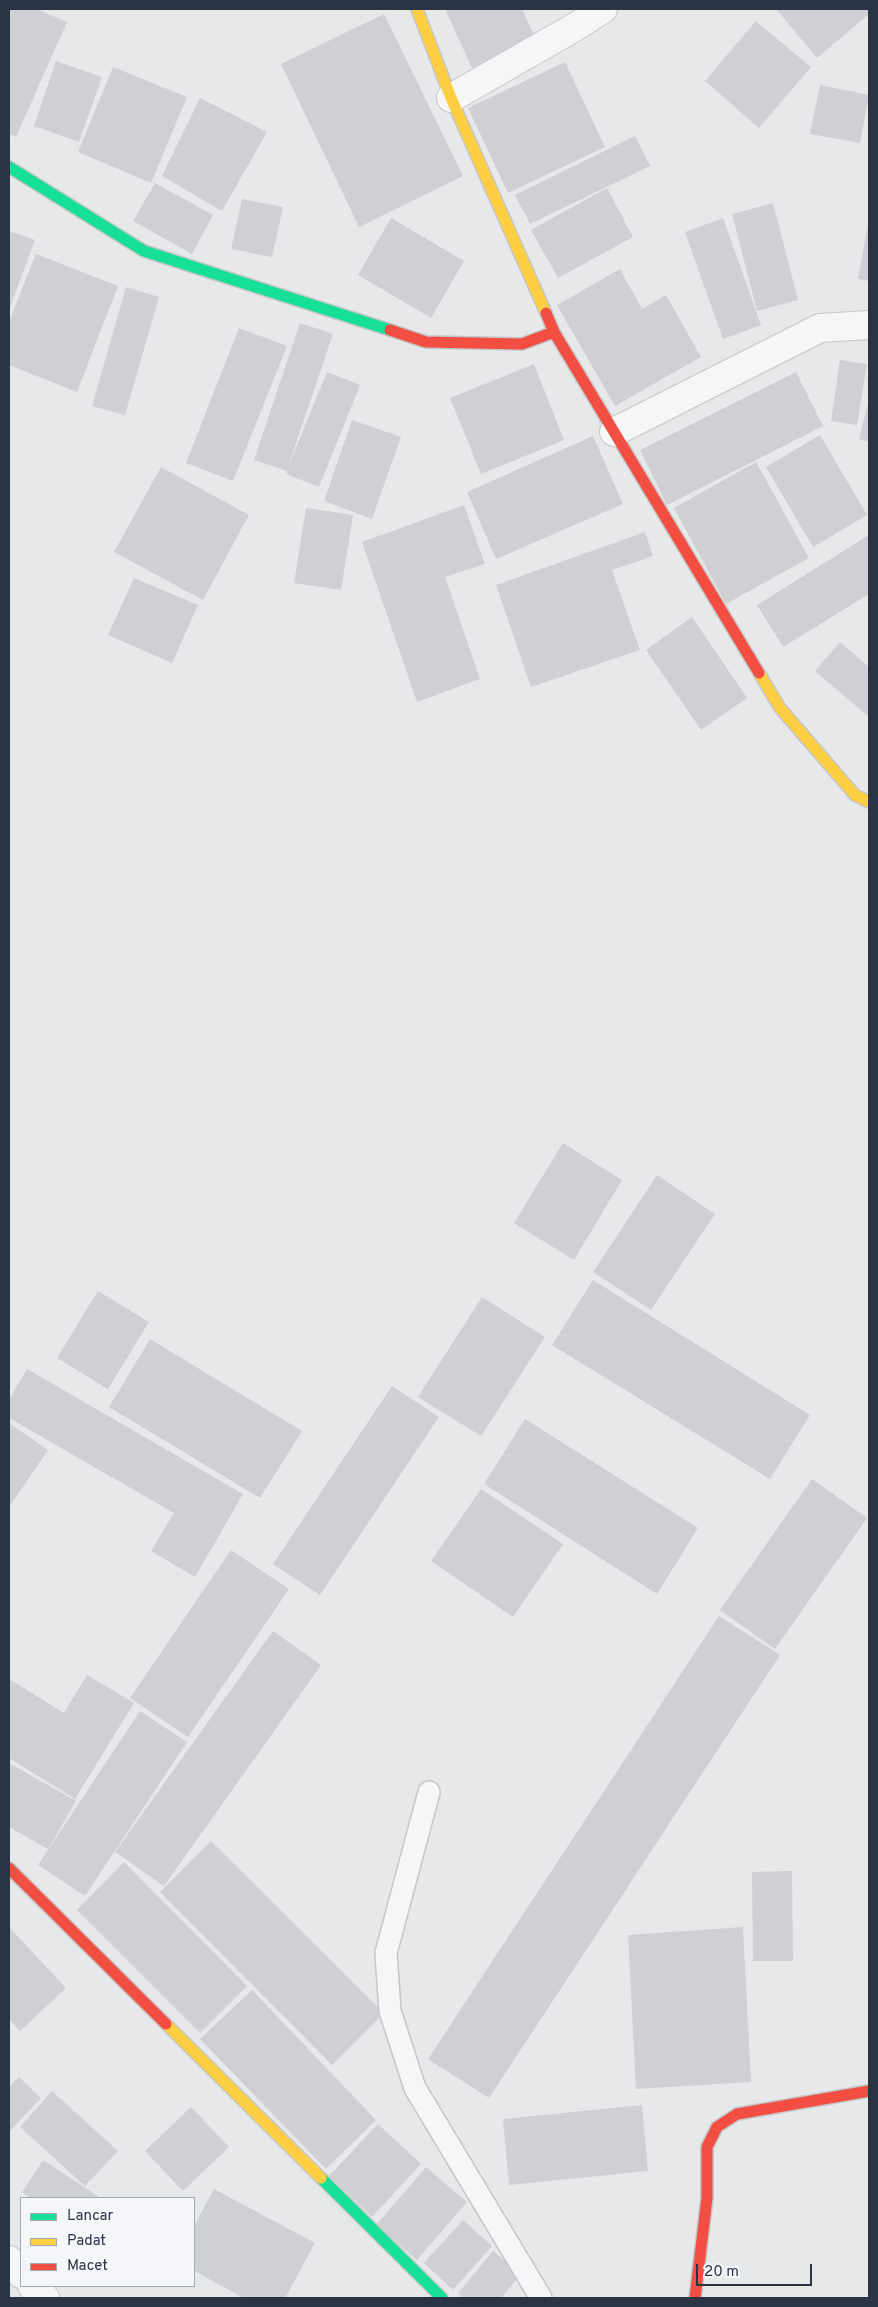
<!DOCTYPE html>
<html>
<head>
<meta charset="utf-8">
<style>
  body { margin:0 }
  #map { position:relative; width:878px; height:2307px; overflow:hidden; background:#e6e8ea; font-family:Overpass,sans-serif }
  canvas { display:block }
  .frame { position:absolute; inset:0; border:10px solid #2b3445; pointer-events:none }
  .legend { position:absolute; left:20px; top:2197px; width:175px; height:90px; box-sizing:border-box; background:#f4f6f9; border:1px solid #a4a8b1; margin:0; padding:6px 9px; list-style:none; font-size:15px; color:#2b3445 }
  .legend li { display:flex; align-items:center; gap:10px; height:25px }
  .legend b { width:25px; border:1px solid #a4a8b1 }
  .scale { position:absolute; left:696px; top:2264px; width:116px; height:22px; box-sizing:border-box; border:2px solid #2b3445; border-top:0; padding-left:6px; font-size:15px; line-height:18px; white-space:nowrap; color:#2b3445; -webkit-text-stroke:4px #f4f6f9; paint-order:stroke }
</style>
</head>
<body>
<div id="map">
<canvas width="878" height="2307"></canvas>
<div class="frame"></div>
<ul class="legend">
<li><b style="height:6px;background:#16e098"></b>Lancar</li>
<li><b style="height:6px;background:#ffcf43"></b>Padat</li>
<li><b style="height:6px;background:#f24e42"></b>Macet</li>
</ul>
<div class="scale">20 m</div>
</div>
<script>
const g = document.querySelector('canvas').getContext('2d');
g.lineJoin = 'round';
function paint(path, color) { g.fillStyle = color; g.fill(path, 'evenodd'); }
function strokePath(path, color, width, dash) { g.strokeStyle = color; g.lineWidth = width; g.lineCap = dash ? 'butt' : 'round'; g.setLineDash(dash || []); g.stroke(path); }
paint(new Path2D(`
  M9,9h27l31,13 -51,115 -7,-3z
  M445,9h77l13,29 -63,30z
  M776,9h93v5l-52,44z
  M384,14l79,162 -104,51 -78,-163z
  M756,21l55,46 -52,61 -54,-47z
  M56,61l46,16 -23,65 -45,-16z
  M565,62l40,85 -97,46 -40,-85z
  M113,67l74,30 -36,86 -73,-31z
  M820,85l49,10 -9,48 -50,-9z
  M200,98l67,34 -45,79 -60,-35z
  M635,136l15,30 -120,58 -15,-29z
  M155,183l58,32 -21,39 -59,-33z
  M607,188l26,49 -75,41 -27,-48z
  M242,199l41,8 -11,50 -41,-8z
  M773,203l25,97 -41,11 -25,-97z
  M391,218l73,43 -33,57 -73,-43z
  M723,218l38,107 -38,14 -38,-107z
  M868,225h1v56l-11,-2z
  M9,231l26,9 -26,70z
  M36,254l82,32 -41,106 -68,-27v-43z
  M620,269l22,40 24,-14 35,62 -86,49 -58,-101z
  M126,287l33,10 -34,118 -33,-9z
  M300,323l33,11 -45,133 39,-95 33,13 -41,102 -33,-13 1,-3 -33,-11z
  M239,328l48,18 -54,135 -47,-18z
  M840,360l27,4 -10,61 -26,-4z
  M534,364l30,76 -83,34 -31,-76z
  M796,372l27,54 -156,79 -27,-55z
  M869,400v42l-10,-3z
  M352,420l49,17 -29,82 -48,-18z
  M820,435l47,80 -54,32 -47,-80z
  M593,436l30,68 -127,55 -29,-67z
  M756,462l53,96 -83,46 -52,-96z
  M161,467l88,48 -46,85 -89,-48z
  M464,505l21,59 -40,13 35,102 -63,23 -55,-160z
  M306,508l47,7 -12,75 -47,-7z
  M645,532l8,24 -41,14 28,80 -109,37 -35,-102z
  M869,535v59l-86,53 -26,-42z
  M134,578l64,27 -26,58 -64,-28z
  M692,617l55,81 -46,32 -55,-80z
  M840,642l29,25v47l-1,2 -53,-45z
  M563,1143l59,37 -48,80 -60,-37z
  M657,1175l58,39 -64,96 -58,-38z
  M593,1280l217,135 -40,64 -218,-134z
  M98,1291l51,31 -41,67 -51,-31z
  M482,1297l63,40 -64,99 -63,-39z
  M150,1339l152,92 -42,67 -151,-91z
  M27,1369l216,125 -48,83 -44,-26 23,-38 -165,-95v-18z
  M392,1386l47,31 -119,178 -47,-31z
  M525,1419l173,109 -41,66 -173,-110z
  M9,1423l39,27 -39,57z
  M812,1479l55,39 -92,131 -55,-39z
  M481,1489l82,55 -50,73 -82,-56z
  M231,1550l58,39 -101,148 -58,-39z
  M719,1616l61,39 -291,443 -61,-39z
  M273,1631l48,34 -157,221 -49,-34z
  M87,1675l47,28 -59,96 -66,-41v-79l55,34z
  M140,1711l47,31 -102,154 -47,-31z
  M9,1763l67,38 -28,48 -39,-22z
  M211,1841l173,172 -52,52 -172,-173z
  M124,1862l123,124 -47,47 -123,-123z
  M792,1871l1,90h-40l-1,-89z
  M9,1927l57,61 -46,43 -11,-12z
  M743,1927l8,155 -115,7 -8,-154z
  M252,1990l124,130 -50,49 -126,-130z
  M19,2077l22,21 -32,34v-45z
  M52,2091l66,60 -33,35 -65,-59z
  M642,2105l6,66 -139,14 -6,-66z
  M191,2107l38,40 -46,44 -38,-40z
  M378,2124l43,40 -49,53 -43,-41z
  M43,2160l58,38h-70l-9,-6z
  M426,2167l41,35 -50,58 -41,-35z
  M214,2189l101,54 -30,55h-41l-50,-27v-45z
  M463,2220l29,26 -39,44 -29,-27z
  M493,2251l28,23 -20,24h-37l-6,-5z`), '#ced0d3');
const lane = new Path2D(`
  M429,1792l-43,161 4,58 25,77 126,210`);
const street = new Path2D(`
  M451,98l124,-71 28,-18
  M614,432l206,-104 49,-3
  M9,2260l12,14
  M32,2286l13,12`);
const fast = new Path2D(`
  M9,167l135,84 246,79
  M321,2178l121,120`);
const slow = new Path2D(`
  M417,9l34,89 95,215
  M759,673l21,35 75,87 14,7
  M166,2024l155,154`);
const jam = new Path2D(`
  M546,313l8,19 205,341
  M390,330l36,12 96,2 32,-12
  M9,1868l157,156
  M695,2298l12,-100v-51l10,-20 20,-13 132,-23`);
strokePath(lane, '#c4c6c8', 24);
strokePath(street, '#c4c6c8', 30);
strokePath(fast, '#c4c6c8', 14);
strokePath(slow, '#c4c6c8', 14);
strokePath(jam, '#c4c6c8', 14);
strokePath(lane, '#f5f6f7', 21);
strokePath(street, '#f5f6f7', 28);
strokePath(fast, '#16e098', 11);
strokePath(slow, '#ffcf43', 11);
strokePath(jam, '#f24e42', 11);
</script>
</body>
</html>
